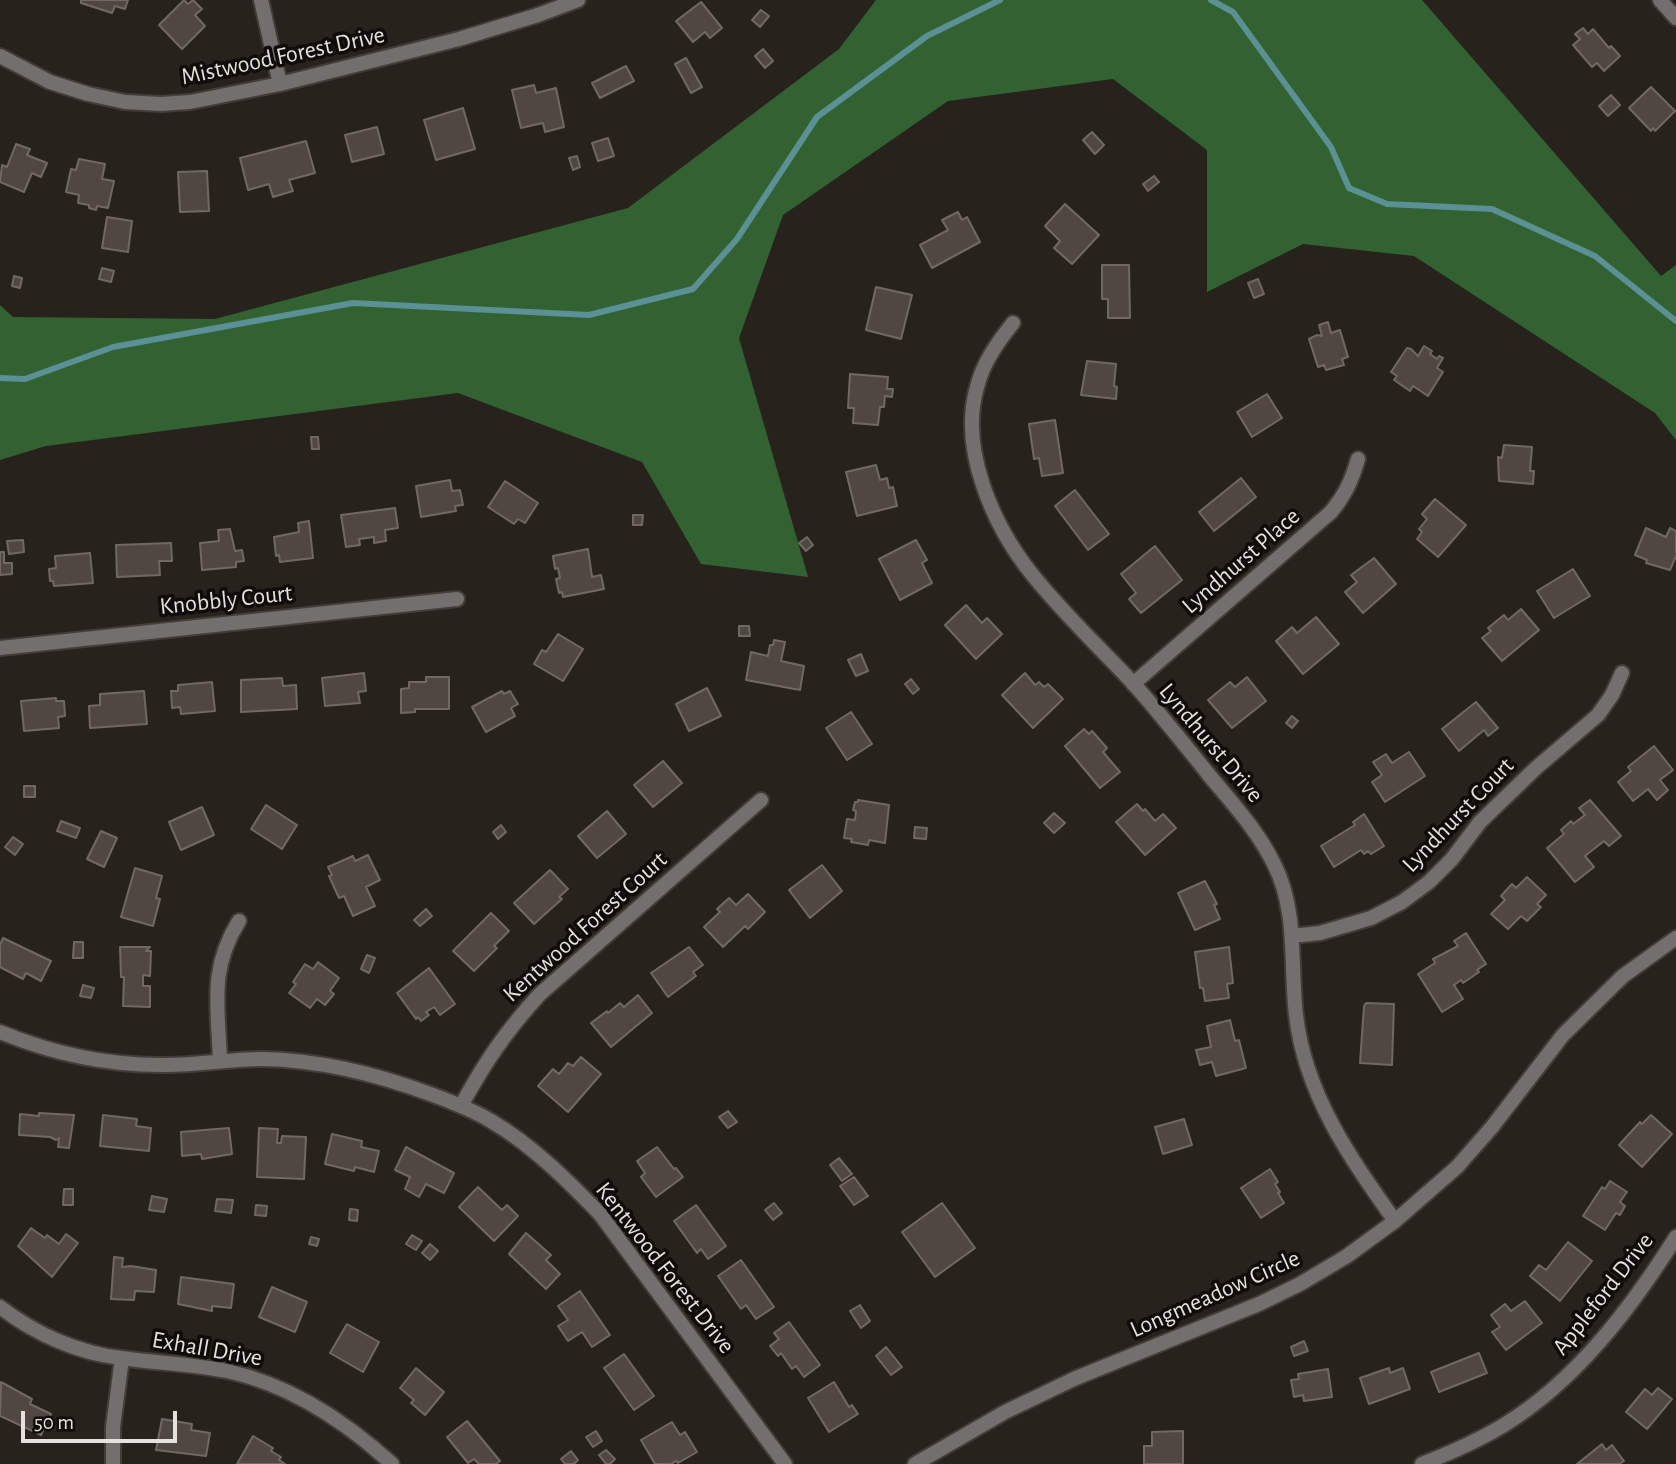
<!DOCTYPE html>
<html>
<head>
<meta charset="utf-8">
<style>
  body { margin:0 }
  #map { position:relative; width:1676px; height:1464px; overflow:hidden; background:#28221d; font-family:"Alegreya Sans",sans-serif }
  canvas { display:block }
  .scale { position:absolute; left:21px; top:1411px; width:156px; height:32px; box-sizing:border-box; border:4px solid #e5e1dd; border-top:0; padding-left:9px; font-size:21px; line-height:24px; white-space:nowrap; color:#e5e1dd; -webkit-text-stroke:5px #0f0c0a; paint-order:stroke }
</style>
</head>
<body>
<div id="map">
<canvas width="1676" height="1464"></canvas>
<div class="scale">50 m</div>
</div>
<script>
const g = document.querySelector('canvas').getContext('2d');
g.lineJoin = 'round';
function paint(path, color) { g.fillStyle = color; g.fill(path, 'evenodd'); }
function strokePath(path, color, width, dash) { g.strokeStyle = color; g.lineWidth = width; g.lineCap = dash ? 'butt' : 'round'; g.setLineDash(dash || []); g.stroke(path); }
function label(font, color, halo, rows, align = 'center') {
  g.font = font + ' "Alegreya Sans",sans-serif'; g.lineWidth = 7; g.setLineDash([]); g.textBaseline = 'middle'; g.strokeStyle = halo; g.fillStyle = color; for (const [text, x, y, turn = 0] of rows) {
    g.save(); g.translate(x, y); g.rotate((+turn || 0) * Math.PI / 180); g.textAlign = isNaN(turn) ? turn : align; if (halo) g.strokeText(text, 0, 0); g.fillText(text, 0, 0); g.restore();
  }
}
paint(new Path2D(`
  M876,0h546l239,276 15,-11v175l-21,-27 -241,-157 -111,-12 -96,48v-142l-94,-71 -165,22 -165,114 -44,123 69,239 -107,-13 -59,-102 -184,-69 -412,53 -46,14v-155l13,12 202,2 413,-111 211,-159z`), '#326232');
strokePath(new Path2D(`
  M1211,0l22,12 98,135 18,41 38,16 105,5 103,47 81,65
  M0,378l25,1 88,-32 240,-44 236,12 104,-26 44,-50 80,-122 110,-81 73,-36`), '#5b9095', 6);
const building = new Path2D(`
  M81,0h47l-3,9 -10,-3 -3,7 -31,-10z
  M184,0l4,4 5,-4 9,9 -7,6 10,11 -23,23 -23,-24z
  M701,2l21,26 -12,10 -5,-6 -12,10 -17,-21z
  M761,10l8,6 -9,11 -8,-7z
  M1583,28l5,6 5,-5 16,19 2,-2 9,10 -16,15 -7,-8 -5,4 -19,-22 7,-6 -5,-5z
  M763,49l10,12 -8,7 -10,-12z
  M686,58l16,29 -11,6 -16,-29z
  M626,66l8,15 -34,17 -8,-15z
  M534,85l2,8 20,-5 8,39 -19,5 -2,-9 -22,5 -9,-38z
  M1651,87l24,24 -20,20 -2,-3 -2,3 -22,-23z
  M1611,95l9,10 -12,11 -9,-10z
  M463,108l12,41 -39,11 -12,-40z
  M377,127l7,27 -32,8 -7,-27z
  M1092,132l12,13 -9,9 -12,-14z
  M608,138l6,18 -16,5 -6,-18z
  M306,141l9,32 -26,7 4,11 -20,6 -4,-13 -21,6 -8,-32z
  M16,144l14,5 -3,6 20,8 -6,14 -9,-4 -8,19 -24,-10 2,-17 5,2z
  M577,156l3,11 -7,3 -4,-12z
  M79,159l26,5 -3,15 12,2 -6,27 -11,-2 -1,4 -7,-2v-3l-11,-2 1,-8 -13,-3 5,-23 5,1z
  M207,171l2,40 -29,1 -2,-40z
  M1154,176l5,6 -11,9 -5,-7z
  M1065,204l34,31 -27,29 -18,-16 6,-7 -15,-15z
  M958,212l4,8 5,-3 13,25 -48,26 -12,-23 28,-15 -6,-10z
  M107,217l25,4 -4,31 -26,-4z
  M1102,265h27l1,53h-22v-19h-6z
  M102,268l12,3 -3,11 -12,-3z
  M14,276l8,2 -2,10 -8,-2z
  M1258,279l6,15 -10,4 -6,-15z
  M876,287l36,8 -11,44 -35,-9z
  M1328,322l3,11 9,-3 8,27 -6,2 2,6 -18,5 -2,-5 -6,2 -9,-28 8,-4 5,1 -3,-11z
  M1424,346l8,5 -2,3 7,5 2,-3 4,2 -6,10 6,4 -15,24 -15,-10 -3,5 -16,-11 3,-4 -6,-4 16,-24 4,1 7,7z
  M1087,361l29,3 -2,22 3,1 -1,12 -35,-4z
  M850,374l38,3 -1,12h6l-1,8 -7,-1 -1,11h-4l-2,18 -25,-2 1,-15h-6z
  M1267,394l15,24 -30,19 -15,-25z
  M1055,420l8,53 -21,3 -3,-18 -5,1 -5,-35z
  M311,437h7l1,12h-7z
  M1504,445l28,2 -2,24h4l-1,13 -34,-3 -1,-24 4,1z
  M876,465l4,15 7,-2 2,10 4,-1 4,19 -40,10 -11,-44z
  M1241,478l15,19 -42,34 -15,-19z
  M450,480l2,11 8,-1 3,15 -8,1 1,5 -35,6 -5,-31z
  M505,481l33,22 -13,20 -7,-4 -4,5 -26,-17z
  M1075,490l34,44 -21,16 -33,-44z
  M1435,499l31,26 -28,32 -21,-18 5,-7 -3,-3 8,-10 -5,-5z
  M395,508l3,20 -13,2 1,11 -12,2v-6l-15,2 1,6 -14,2 -5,-32z
  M633,515h10l-1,10h-9z
  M309,521l4,37 -33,4 -1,-7 -3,1 -2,-19 25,-5 -1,-9z
  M1646,528l20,9 4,-9 6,3v25l-6,14 -24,-7 1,-3 -12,-5z
  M230,529l5,22 7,-1 2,11 -8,1v5l-34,3 -2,-27 19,-2 -1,-11z
  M807,537l6,8 -7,6 -7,-8z
  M23,540l1,12 -15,2 -2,-13z
  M916,540l11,20 -5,3 10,20 -32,17 -21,-41z
  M171,543l1,18h-13l1,14 -43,2 -1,-32z
  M1155,546l27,34 -41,33 -12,-14 7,-6 -15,-19z
  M588,549l4,28 9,-2 3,14 -41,8 -1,-5 -3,1 -3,-14 4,-1 -2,-10 -3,1 -2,-13z
  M0,552h4v11h8v11l-12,1z
  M90,553l3,30 -39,3 -1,-5h-3l-1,-12 7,-1 -1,-12z
  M1374,558l22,26 -33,29 -18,-21 12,-10 -6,-7z
  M1573,569l17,27 -36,22 -17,-27z
  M966,605l16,18 5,-5 15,16 -26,25 -31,-34z
  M1521,609l18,21 -37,31 -20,-23 9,-7 -3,-3 16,-13 4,5z
  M1316,617l23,27 -36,30 -27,-33 16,-14 5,6z
  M739,626h10l1,10h-11z
  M558,634l25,15 -20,32 -29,-17 8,-14 4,2z
  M774,640l11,2 -4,19 23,5 -4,24 -54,-10 5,-28 17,4 2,-11h3z
  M861,654l7,17 -12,5 -8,-16z
  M364,673l2,18 -8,1 2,11 -35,3 -3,-28z
  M1025,673l10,12 4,-3 5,5 4,-3 15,15 -30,29 -31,-33z
  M426,677h23v32h-34v3l-14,1v-24l8,-1v-6h17z
  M1247,677l19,24 -34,27 -24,-28 22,-18 5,5z
  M282,678l1,8 13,-1 1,24 -56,3v-32z
  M911,679l8,10 -6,5 -8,-10z
  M212,682l3,29 -34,3 -1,-7 -8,1 -1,-17h7v-6z
  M707,688l14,28 -32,15 -13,-27z
  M144,691l3,33 -57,4 -1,-22 11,-1v-11z
  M502,691l2,3 6,-3 8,13 -7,4 4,8 -29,16 -14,-25z
  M56,698v3h8l1,15 -7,1 1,11 -35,3 -3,-30z
  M1476,702l22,26 -10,8 -4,-6 -25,21 -17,-22z
  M851,712l21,32 -25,16 -21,-32z
  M1292,716l6,5 -6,7 -6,-5z
  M1084,729l5,5 3,-3 15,17 -4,4 17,20 -20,16 -35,-42z
  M1654,746l19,24 -13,10 8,10 -11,10 -9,-11 -15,12 -15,-19 13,-11 -3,-4z
  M1409,752l16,24 -40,26 -13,-20 10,-7 -9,-13 13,-8 6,9z
  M663,761l19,22 -29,24 -19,-22z
  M24,786h11v11h-11z
  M858,800l31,5 -4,38 -16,-3 -1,5 -17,-3 1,-3 -8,-1 3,-19 8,1 1,-9 -3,-1 2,-8h3z
  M1590,800l31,36 -12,10 -5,-5 -19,15 9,11 -19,15 -28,-34 17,-14 -3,-4 10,-9 2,3 12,-9 -6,-7z
  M1137,804l6,7 2,-2 10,12 8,-7 13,14 -31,27 -29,-33z
  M266,805l31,20 -15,24 -31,-20z
  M202,807l12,28 -33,15 -12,-28z
  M607,811l19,23 -29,24 -19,-22z
  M1054,813l11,10 -11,10 -10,-10z
  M1364,814l20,32 -13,8 -3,-3 -4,3 -3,-4 -27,17 -13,-21 34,-21 -2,-3z
  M61,821l19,7 -4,10 -19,-7z
  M501,825l5,7 -8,7 -5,-7z
  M915,827l12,1 -1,11 -12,-1z
  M101,831l16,7 -13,29 -17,-8z
  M13,837l10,7 -8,11 -10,-8z
  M368,855l12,25 -14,7 9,19 -22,10 -9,-20 -5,2 -10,-22 3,-1 -4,-8 25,-11 2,5z
  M822,865l20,26 -32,27 -21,-28z
  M135,868l27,8 -6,22 4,1 -7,27 -32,-9z
  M550,870l18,19 -9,8 3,2 -28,25 -20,-21z
  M1527,877l19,18 -9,9 4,3 -14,14 -6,-5 -13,13 -17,-15 14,-14 -4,-4 11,-12 4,4z
  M1205,881l12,23 -3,1 6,14 -25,11 -17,-37z
  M748,894l17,18 -17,17 -3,-3 -22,21 -19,-20 16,-15 -3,-3 12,-11 7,7z
  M426,909l6,7 -12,10 -6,-6z
  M491,913l18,18 -15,15 3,2 -23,23 -21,-20z
  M1466,933l20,31 -9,6 2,2 -16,11 -2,-3 -7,5 9,14 -21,13 -24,-38 17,-11 -2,-4 25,-13 -4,-5z
  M3,938l48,23 -10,20 -15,-8 -3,6 -23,-12v-22z
  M74,942h9v16h-10z
  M120,947h30l-4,4h5l-1,25 -7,-1v11h7v21l-27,-1 1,-29h-3z
  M689,947l14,18 -10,7 3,4 -28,21 -17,-24z
  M1229,947l4,36 -6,1 2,14 -24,3 -2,-13h-3l-5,-36z
  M367,955l8,3 -6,15 -8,-4z
  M318,962l21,16 -9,13 4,3 -9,11 -8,-6 -7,9 -21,-15 7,-9 -3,-2 12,-18 8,5z
  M429,968l26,36 -15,11 -6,-8 -8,5 3,3 -8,6 -3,-4 -2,2 -19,-26z
  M83,985l11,3 -3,10 -11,-2z
  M638,995l14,18 -41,34 -20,-24 16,-12 1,2 12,-10 4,4z
  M1366,1003l28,1 -2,61 -32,-2 4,-57z
  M1230,1020l5,21 4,-1 7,28 -30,8 -4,-14 -12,3 -4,-15 15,-3 -4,-21z
  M581,1057l20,17 -33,38 -30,-26 15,-17 6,5 9,-11 5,3z
  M728,1111l9,11 -9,6 -9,-11z
  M39,1113l35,2 -5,33 -11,-1 1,-9 -3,2 -6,-3 -31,-2 1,-21 19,2z
  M103,1115l34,4 -1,7 15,2 -2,23 -49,-5z
  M1651,1115l21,19 -30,33 -23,-22 21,-23 2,2z
  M1184,1119l8,26 -29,9 -8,-27z
  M229,1128l3,26 -30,5 -1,-5 -19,2 -1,-24z
  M259,1128l19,1 -1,14h4l1,-7 24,1 -2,42 -47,-2z
  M332,1134l30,7 -1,6 18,4 -5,21 -19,-5 -1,4 -29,-7z
  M406,1147l48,26 -10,20 -18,-9 -7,13 -14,-8 5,-12 -15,-7z
  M657,1147l17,22 2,-1 7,9 -27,20 -15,-20 4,-4 -8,-12z
  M839,1158l13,16 -10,7 -12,-16z
  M1270,1169l8,13 -3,2 5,8 -2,1 6,10 -23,15 -20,-30z
  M854,1177l14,19 -14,9 -14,-19z
  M1610,1181l17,11 -7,10 5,4 -5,9 -4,-2 -11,17 -22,-14 19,-29 3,2z
  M478,1187l24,23 5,-5 11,11 -24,25 -35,-34z
  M64,1189h9v16h-10z
  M152,1196l15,3 -3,13 -15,-2z
  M217,1199l16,1 -2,13 -16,-2z
  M774,1203l8,10 -9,7 -8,-10z
  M942,1203l33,45 -40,29 -33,-45z
  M256,1205l11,1 -1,10 -11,-1z
  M696,1205l30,41 -18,13 -7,-10 -4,4 -23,-32z
  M350,1209l8,1 -1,11 -8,-1z
  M31,1228l14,10 2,-3 12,9 7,-10 12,9 -26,34 -34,-31z
  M526,1233l25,22 -5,5 14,14 -14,15 -37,-35z
  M412,1235l10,6 -6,9 -10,-6z
  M311,1237l8,2 -2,7 -8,-2z
  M1568,1242l24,19 -32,40 -30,-25 9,-11 7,5z
  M430,1244l8,7 -8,9 -8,-7z
  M114,1257l9,1 -1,9 9,-1 25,4 -2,22 -19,-1 -1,9 -23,-1z
  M741,1260l33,47 -18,12 -10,-14 -5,4 -23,-33z
  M181,1277l53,7 -3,24 -19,-2v5l-34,-7z
  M272,1287l35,15 -12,30 -36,-15z
  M580,1291l30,44 -18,12 -10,-15 -14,9 -10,-15 10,-6 -10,-14z
  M1525,1301l17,22 -36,27 -14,-18 8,-5 -9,-12 14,-11 6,7z
  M860,1305l10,16 -9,7 -11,-17z
  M789,1322l31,43 -16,12 -8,-11 -4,3 -11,-16 -3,3 -8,-10 9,-7 -5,-6z
  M347,1324l32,18 -16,30 -33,-19z
  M1304,1341l4,10 -14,5 -3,-9z
  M886,1347l16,20 -11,8 -15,-19z
  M1479,1353l8,20 -48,19 -8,-20z
  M624,1354l30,42 -20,14 -30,-42z
  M416,1368l28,24 -19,23 -14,-12 3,-3 -14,-12z
  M1389,1368l1,5 13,-5 7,21 -41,15 -9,-26z
  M1328,1369l4,28 -28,4 -1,-6 -9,2 -3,-17 8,-1 -1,-5z
  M1,1382l31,17 -2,5 21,10 -10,21 -41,-19z
  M834,1382l15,25 3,-2 6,9 -29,18 -21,-34z
  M1658,1388l14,11 -25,30 -21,-17 19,-23 7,6z
  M162,1419l30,5 -1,6 19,3 -4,23 -50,-6z
  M467,1421l33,40 -4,3h-17l-5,-5 -6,4 -21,-26z
  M672,1422l8,13 5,-3 12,20 -19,11 -2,-2 -5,3h-16l-14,-24z
  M596,1431l6,10 -9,6 -7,-10z
  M1183,1431v33h-39v-18h8v-14z
  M253,1436l20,12 -2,3 10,6 -2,3 6,4h-48z
  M1602,1444l4,6 6,-5 12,16 -5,3h-42z
  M606,1450l9,9 -5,5h-4l-7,-9z
  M571,1451l7,9 -4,4h-9l-4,-5z`);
paint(building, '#4e4742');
strokePath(building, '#706963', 2);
const minor = new Path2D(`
  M261,0l19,84
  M1660,0l16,18
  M0,56l50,26 38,12 37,8 36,2 29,-2 90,-18 179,-45 79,-24 40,-15
  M1013,323c-16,20 -30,40 -36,64 -18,62 16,138 54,186 31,39 67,73 101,109 27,30 52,62 77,93 24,29 49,56 65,89 24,47 16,101 22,151 9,79 54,143 99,206
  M0,648l457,-49
  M1133,684l198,-172c14,-17 21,-32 27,-53
  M1292,936l28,-3 51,-15 31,-16 27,-20 23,-23 28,-37 56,-54 62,-53 14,-20 10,-22
  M0,1032c51,21 106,33 161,33 34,1 67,-6 101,-6 60,1 115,15 171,36 19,7 40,15 58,26 41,24 76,59 109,93l185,250
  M220,1061c-2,-55 -11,-92 19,-140
  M461,1106c24,-44 45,-75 79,-112l221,-194
  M0,1307c35,27 78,46 121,51 36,5 71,6 106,13 64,14 118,50 165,93
  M113,1464v-37l9,-69
  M915,1464l90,-52 71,-34 183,-74 41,-20 47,-28 48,-35 62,-54 35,-40 71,-92 60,-59 53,-38
  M1422,1464c28,-11 56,-23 82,-39 73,-45 127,-117 172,-188`);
strokePath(minor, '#423d38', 18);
strokePath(minor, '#726f6d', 14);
label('24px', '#e5e1dd', '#0f0c0a', [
  ["Mistwood Forest Drive",283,56,-12],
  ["Lyndhurst Place",1241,561,-41],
  ["Knobbly Court",226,600,-6],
  ["Lyndhurst Drive",1211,743,50],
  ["Lyndhurst Court",1458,815,-46],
  ["Kentwood Forest Court",585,927,-42],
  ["Kentwood Forest Drive",665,1268,52],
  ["Longmeadow Circle",1215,1294,-24],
  ["Appleford Drive",1603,1294,-52],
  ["Exhall Drive",207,1349,10]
]);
</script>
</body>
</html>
